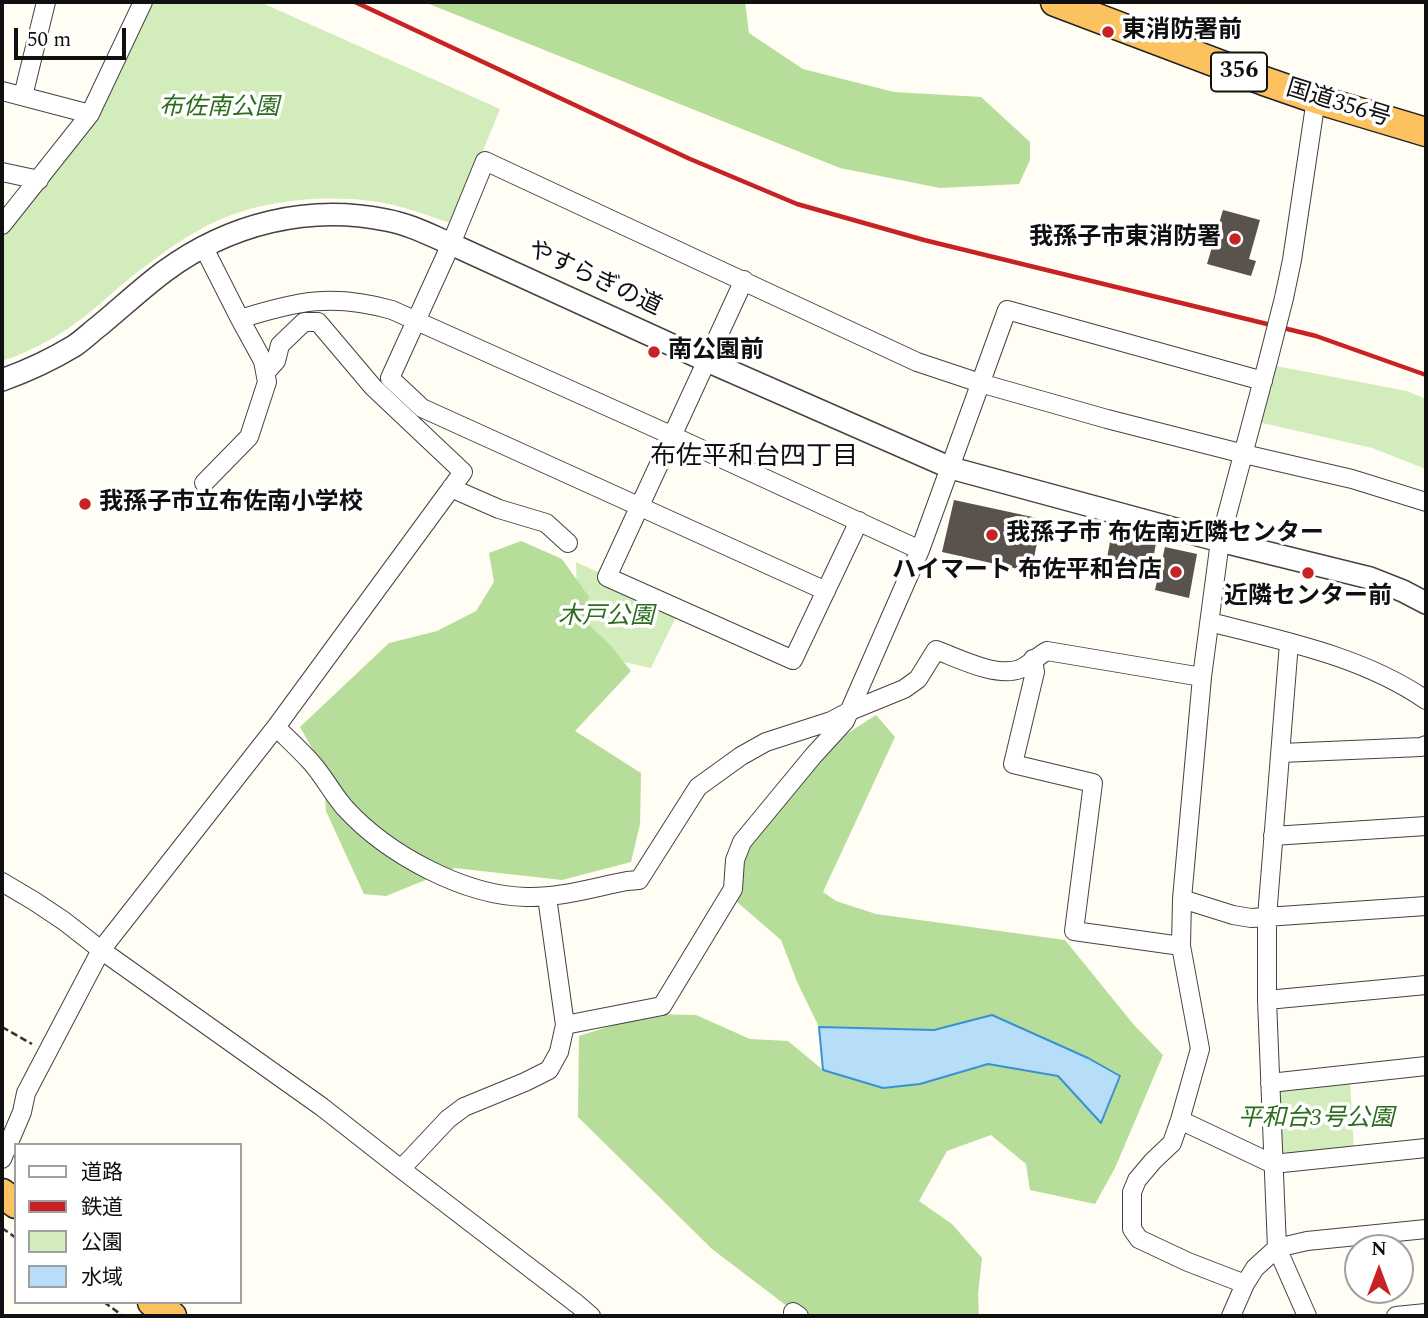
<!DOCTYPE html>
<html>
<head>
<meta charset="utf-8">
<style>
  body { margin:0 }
  #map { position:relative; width:1428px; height:1318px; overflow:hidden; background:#fffdf4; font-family:Spectral,"Noto Sans JP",serif }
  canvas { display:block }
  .frame { position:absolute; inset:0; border:4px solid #101010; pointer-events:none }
  .legend { position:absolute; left:14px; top:1143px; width:228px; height:161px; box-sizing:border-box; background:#fff; border:2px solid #9f9f9f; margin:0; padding:9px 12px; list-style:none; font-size:21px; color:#101010 }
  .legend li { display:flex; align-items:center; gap:14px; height:35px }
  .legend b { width:35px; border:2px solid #9f9f9f }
  .north { position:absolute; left:1344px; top:1234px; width:70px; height:70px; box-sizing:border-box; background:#fff; border:2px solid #9f9f9f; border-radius:50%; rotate:0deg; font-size:19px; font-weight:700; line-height:28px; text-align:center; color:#101010 }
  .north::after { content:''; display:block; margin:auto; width:24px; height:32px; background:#c72224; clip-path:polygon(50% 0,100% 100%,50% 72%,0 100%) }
  .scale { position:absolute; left:14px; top:28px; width:112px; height:32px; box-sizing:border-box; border:4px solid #101010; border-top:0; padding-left:9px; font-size:21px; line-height:24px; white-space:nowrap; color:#101010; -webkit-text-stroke:5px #fff; paint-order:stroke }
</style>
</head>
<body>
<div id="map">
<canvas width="1428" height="1318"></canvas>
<div class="frame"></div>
<ul class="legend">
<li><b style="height:9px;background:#fff"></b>道路</li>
<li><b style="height:9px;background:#c72224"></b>鉄道</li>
<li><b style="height:19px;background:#d3ecbb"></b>公園</li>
<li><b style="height:19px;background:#b6def8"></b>水域</li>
</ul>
<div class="north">N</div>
<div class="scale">50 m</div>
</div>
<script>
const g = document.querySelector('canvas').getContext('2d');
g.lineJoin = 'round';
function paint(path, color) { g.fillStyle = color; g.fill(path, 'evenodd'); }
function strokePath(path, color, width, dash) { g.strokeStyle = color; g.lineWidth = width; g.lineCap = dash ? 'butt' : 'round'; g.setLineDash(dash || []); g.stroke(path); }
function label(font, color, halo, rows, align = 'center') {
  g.font = font + ' Spectral,"Noto Sans JP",serif'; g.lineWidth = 7; g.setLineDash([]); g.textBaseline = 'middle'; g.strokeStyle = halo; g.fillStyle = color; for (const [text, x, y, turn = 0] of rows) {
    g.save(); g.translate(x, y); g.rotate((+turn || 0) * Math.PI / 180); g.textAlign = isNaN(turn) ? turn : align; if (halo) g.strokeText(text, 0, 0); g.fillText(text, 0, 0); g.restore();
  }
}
paint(new Path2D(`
  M153,2h107l240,107 -47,115c-27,-9 -54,-20 -82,-23 -50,-6 -106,-1 -152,19 -32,14 -61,36 -89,58 -18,14 -34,31 -53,44 -21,16 -50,31 -75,39v-124l46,-57 51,-66z
  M1276,366l131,25 19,8v70l-54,-21 -114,-26z
  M576,562l104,47 -29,59 -113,-25 39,-51z
  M1350,1082l4,69 -73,4 -4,-61 5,-5z`), '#d3ecbb');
paint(new Path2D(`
  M424,2h321l4,31 54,36 91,23 87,5 49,45v18l-11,24 -79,4 -100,-20z
  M521,541l41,18 27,38 -6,22 27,26 21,26 -56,60 66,42 -1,51 -9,38 -69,18 -107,-12 -69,28 -22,-2 -38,-83 -3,-43 -23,-41 89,-84 48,-12 39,-20 18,-29 -5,-29z
  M876,715l19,22 -72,155 13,9 40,13 189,26 69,85 29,30 -48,113 -20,36 -65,-14 -4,-26 -35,-29 -44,16 -28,50 33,23 30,34 -4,36 1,22h-179l-88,-67 -134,-132 1,-81 70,-22 47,1 54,24 38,2 35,29 97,14 68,-20 71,12 42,47 19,-47 -127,-61 -59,15 -115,-3 -21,-43 -17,-44 -44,-38v-63l49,-66z`), '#b6dd99');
const water = new Path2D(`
  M992,1015l96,43 32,18 -19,47 -43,-47 -70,-12 -68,20 -37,4 -60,-18 -4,-43 115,3z`);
paint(water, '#b6def8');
strokePath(water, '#3a91d2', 2);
paint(new Path2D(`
  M1223,210l37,10 -11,39 7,2 -5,15 -44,-12z
  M954,500l88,19 -11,53 -89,-20z
  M1113,526l44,12 -6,32 -44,-12z
  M1165,547l32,7 -8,44 -34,-8z`), '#5a524c');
const minor = new Path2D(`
  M2,91l88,23
  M23,96l23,-94
  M2,172l37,8
  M2,225l88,-111 53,-112
  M203,246l37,73c57,-18 93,-26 152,-9l281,126 247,114
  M744,280l-137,297 186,83 66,-139
  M1284,298l8,-38 24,-161
  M1268,361l-48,180 -18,136 -20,222 -1,47 19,103 -20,71 -8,23 -19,18 -16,19 -5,12v37l7,10 49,23 57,22 10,-16 22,-20 30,-7 119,-12
  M204,483l45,-46 18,-55 -4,-21 -23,-42
  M451,488l48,21 47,14 22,20
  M826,591l-404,-183 -32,-30 61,-134 34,-83 432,201 63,21 127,36 137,35 108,25 74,23
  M1210,622c73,19 152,34 216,78
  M1289,643l-22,274v83l10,248 30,68
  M1033,659l2,13 -22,92 80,19 -19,148 107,15
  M276,727c11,11 23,22 34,34 13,14 22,32 35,47 42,46 119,88 182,89 33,1 68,-10 100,-16l12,-1 59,-93 43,-31 25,-14 65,-21 19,-10 54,-22 14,-10 18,-29c22,8 60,28 84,19 9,-4 18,-13 27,-18l155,26
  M1281,753l140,-6 5,-2
  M1273,836l153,-10
  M2,882l32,19 30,20 37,29 221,157 79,62 176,135 14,12
  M1182,899l51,16 18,3 175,-12
  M1267,1000l159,-15
  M565,1025l97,-19 71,-117 2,-29 7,-18 71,-86 32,-35 75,-171 87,-240 256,71
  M1270,1083l156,-17
  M1180,1120l93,44 153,-16
  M2,1159l20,-47 4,-19 75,-143 175,-223 187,-255 -90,-85 -55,-65h-14l-24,23 -4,16 -10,11
  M401,1169l47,-50 16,-12 61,-25 24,-12 10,-18 6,-27 -18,-128
  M793,1312l6,4
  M1231,1316l14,-32
  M1396,1316l30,-3`);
const tertiary = new Path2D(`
  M2,380c25,-9 49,-20 72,-34 9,-6 17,-14 25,-20 22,-18 43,-38 66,-55 64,-47 143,-67 221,-51 23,4 44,15 65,24l256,117 244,107 269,73 150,37 33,13 23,12`);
const trunk = new Path2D(`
  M1055,2l209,79 52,18 110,33
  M2,1193l14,11
  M152,1302l20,14`);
strokePath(minor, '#434343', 20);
strokePath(tertiary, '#434343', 24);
strokePath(trunk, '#212121', 31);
strokePath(new Path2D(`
  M2,1027l30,17
  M2,1228l14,10
  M104,1302l19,14`), '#323232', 2.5, [7, 3.5]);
strokePath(minor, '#fff', 18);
strokePath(tertiary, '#fff', 21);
strokePath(trunk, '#fbc25f', 28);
strokePath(new Path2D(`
  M355,2l335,157 107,45 127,36 392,96 110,39`), '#c72224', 4.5);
const minorBridge = new Path2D(`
  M1268,361l16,-63`);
strokePath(minorBridge, '#434343', 20, []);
strokePath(minorBridge, '#fff', 18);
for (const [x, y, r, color] of [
  [1108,32,7,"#c72224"],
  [1235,239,7,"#c72224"],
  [654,352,7,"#c72224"],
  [85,504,7,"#c72224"],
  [992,535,7,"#c72224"],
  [1176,572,7,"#c72224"],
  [1308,573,7,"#c72224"]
]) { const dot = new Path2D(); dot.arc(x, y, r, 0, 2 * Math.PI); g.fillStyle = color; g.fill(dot); strokePath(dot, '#fff', 2.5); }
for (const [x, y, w] of [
  [1239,72,56]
]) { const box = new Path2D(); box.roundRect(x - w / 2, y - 19.5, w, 39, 5); g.fillStyle = '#fff'; g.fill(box); strokePath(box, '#101010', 2); }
label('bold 23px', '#101010', null, [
  ["356",1239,72]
]);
label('bold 24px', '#101010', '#fff', [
  ["東消防署前",1122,32],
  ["我孫子市東消防署",1221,239,"right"],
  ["南公園前",668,352],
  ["我孫子市立布佐南小学校",99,504],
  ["我孫子市 布佐南近隣センター",1006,535],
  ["ハイマート 布佐平和台店",1162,572,"right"],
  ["近隣センター前",1308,598,"center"]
], 'left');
label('24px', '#101010', '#fff', [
  ["国道356号",1338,105,17],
  ["やすらぎの道",594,280,25]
]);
label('italic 24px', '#2b6c1d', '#fff', [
  ["布佐南公園",219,109],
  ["木戸公園",606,618],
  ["平和台3号公園",1316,1120]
]);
label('26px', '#101010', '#fff', [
  ["布佐平和台四丁目",754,459]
]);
</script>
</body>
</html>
